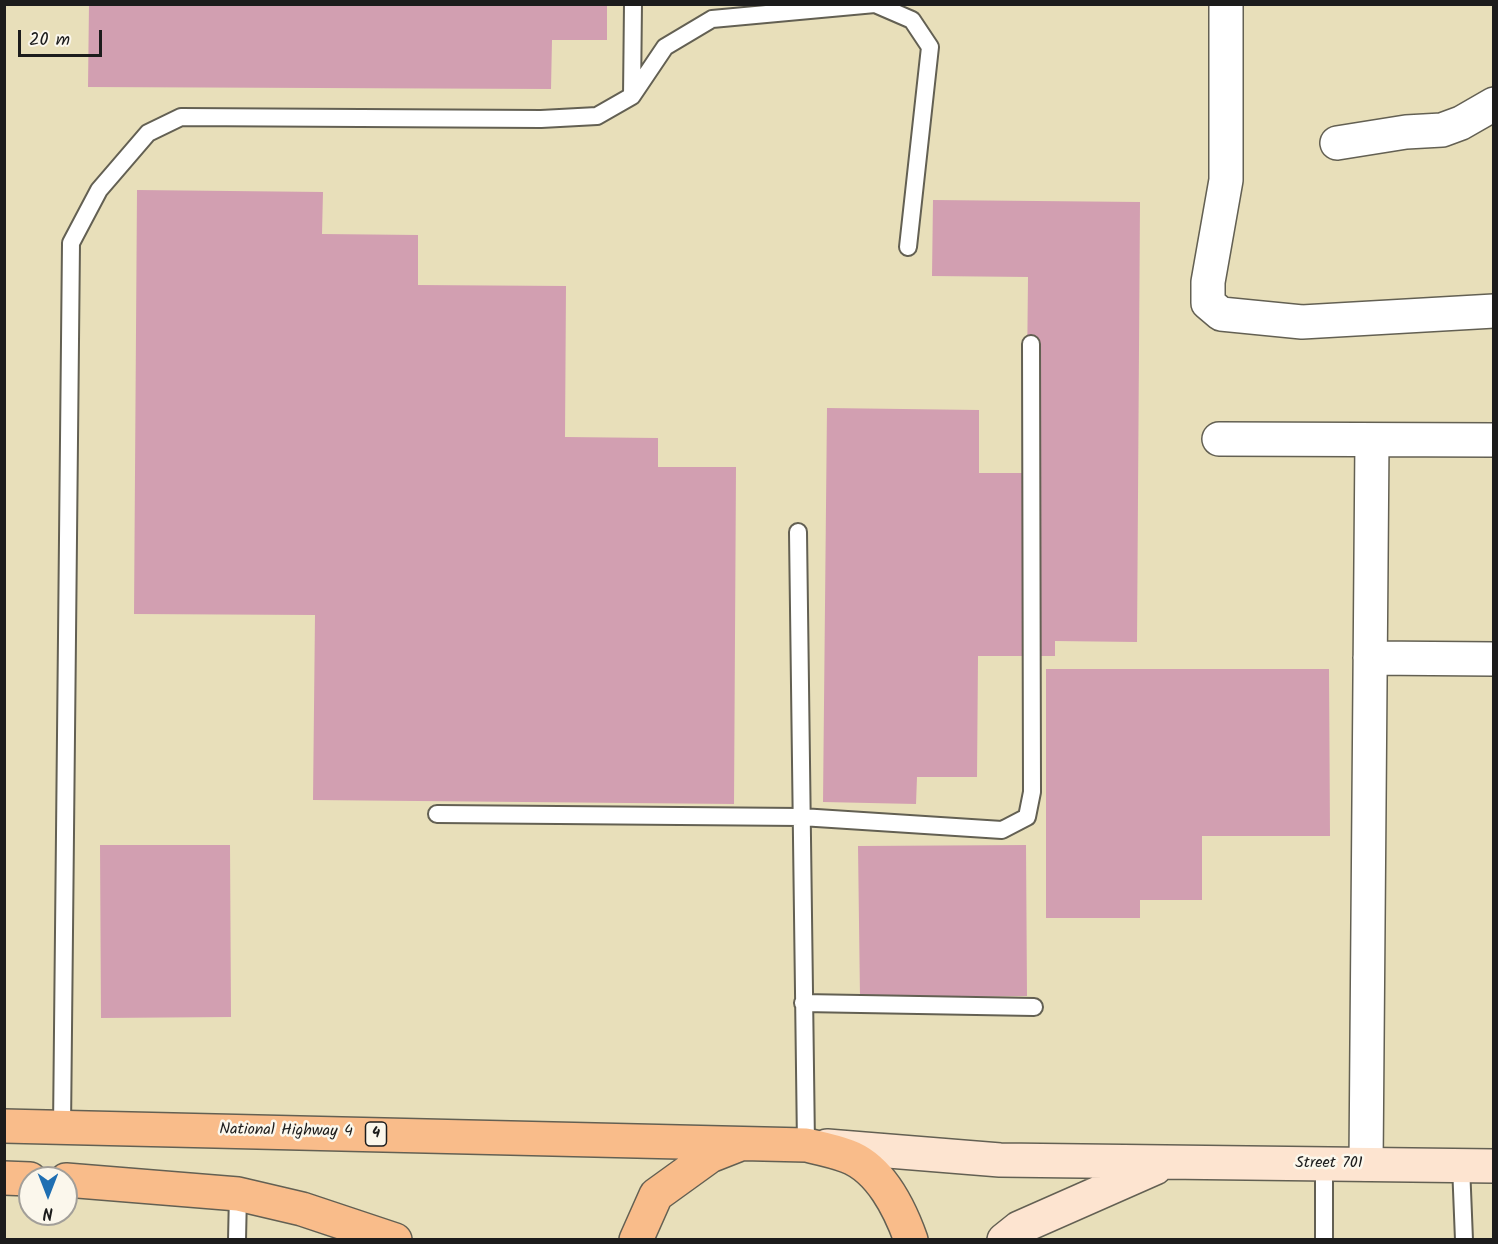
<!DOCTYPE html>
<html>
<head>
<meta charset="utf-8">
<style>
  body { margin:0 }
  #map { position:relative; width:1498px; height:1244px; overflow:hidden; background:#e8dfba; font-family:Kalam,sans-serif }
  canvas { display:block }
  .frame { position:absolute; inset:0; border:6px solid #1c1c1c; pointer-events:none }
  .north { position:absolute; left:18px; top:1166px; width:60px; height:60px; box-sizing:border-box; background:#fbf7ec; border:2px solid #a29f99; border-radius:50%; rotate:180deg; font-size:16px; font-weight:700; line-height:24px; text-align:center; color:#1c1c1c }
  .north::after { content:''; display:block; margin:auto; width:21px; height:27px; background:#1f6fb2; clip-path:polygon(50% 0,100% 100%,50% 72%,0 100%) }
  .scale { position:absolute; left:18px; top:30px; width:84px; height:27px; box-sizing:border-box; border:3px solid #1c1c1c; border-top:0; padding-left:8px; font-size:18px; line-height:21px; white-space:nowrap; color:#1c1c1c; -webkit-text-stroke:4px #fbf7ec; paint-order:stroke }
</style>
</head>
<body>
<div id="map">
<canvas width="1498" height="1244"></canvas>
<div class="frame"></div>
<div class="north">N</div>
<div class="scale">20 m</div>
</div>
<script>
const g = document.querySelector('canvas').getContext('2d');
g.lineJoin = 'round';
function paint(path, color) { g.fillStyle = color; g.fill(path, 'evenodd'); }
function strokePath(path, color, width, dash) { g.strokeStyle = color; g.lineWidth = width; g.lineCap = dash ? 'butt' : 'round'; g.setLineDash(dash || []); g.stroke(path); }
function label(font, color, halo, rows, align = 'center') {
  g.font = font + ' Kalam,sans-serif'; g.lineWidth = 5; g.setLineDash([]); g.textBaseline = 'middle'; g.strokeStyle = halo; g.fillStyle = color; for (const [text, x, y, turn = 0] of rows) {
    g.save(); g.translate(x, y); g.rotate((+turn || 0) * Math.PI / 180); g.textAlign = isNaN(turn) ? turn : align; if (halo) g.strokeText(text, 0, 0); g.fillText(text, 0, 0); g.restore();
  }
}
paint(new Path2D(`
  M89,4h518v36h-55l-1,49 -463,-2z
  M137,190l186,2 -1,42 96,1v50l148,1 -1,151 93,1v29h78l-2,337 -421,-4 2,-185 -181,-1z
  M933,200l207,2 -3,440 -82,-1v15h-77l-1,121h-60l-1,27 -93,-2 4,-394 152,2v63h47l2,-196 -96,-1z
  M1046,669h283l1,167h-128v64h-62v18h-94z
  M100,845h130l1,172 -130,1z
  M1026,845l1,151 -167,2 -2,-152z`), '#d29fb1');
const service = new Path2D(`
  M875,4l37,16 18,27 -22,200
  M632,96l1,-92
  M798,532l8,613
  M437,814l364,3 201,13 25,-13 5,-25 -1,-448
  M803,1003l231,4
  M62,1128l9,-885 28,-53 49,-57 33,-16 360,2 56,-3 35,-20 33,-49 47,-28 163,-15
  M1324,1164v76
  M1461,1165l3,75
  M237,1240l1,-46`);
const minor = new Path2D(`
  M1226,4v176l-18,102v21l13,11 81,8 192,-11
  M1337,143l69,-11 36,-2 19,-7 33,-19
  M1219,439l275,1
  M1370,658l124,1
  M1366,1164l6,-724`);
const secondary = new Path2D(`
  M827,1146l173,14 494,6
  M1004,1240l15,-12 136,-60`);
const trunk = new Path2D(`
  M4,1126l802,19c13,3 28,6 41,11 33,12 53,53 64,84
  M4,1178l26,1
  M66,1180l172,14 64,15 93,31
  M636,1240l20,-45 54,-39 28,-11`);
strokePath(service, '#636053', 20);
strokePath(minor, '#636053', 36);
strokePath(secondary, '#636053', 36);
strokePath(trunk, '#636053', 36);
strokePath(service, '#fff', 16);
strokePath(minor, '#fff', 33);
strokePath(secondary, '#fde4d0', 33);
strokePath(trunk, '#f9bc8a', 33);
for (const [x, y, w] of [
  [376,1134,21]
]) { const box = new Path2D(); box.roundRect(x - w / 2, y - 12, w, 24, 4.5); g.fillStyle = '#fbf7ec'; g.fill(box); strokePath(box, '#1c1c1c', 1.5); }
label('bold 15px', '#1c1c1c', null, [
  ["4",376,1134]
]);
label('16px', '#1c1c1c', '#fbf7ec', [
  ["National Highway 4",286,1132,1],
  ["Street 701",1329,1164]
]);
</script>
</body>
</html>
